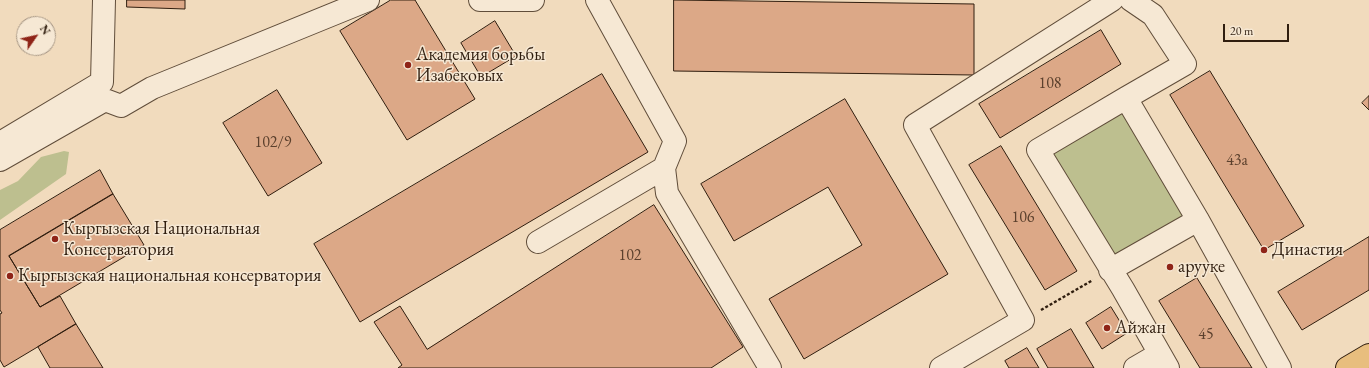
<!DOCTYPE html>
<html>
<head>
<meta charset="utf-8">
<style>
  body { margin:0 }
  #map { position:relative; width:1369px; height:368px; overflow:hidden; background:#f1dbbd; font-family:"EB Garamond",serif }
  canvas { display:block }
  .north { position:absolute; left:16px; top:16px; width:40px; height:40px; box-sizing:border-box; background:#f6e8d4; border:1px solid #a79785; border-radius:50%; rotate:56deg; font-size:11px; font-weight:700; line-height:16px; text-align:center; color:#301e0f }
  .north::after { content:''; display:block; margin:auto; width:14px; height:18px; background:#8f2418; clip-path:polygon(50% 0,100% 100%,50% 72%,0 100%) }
  .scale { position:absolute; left:1223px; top:24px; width:66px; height:18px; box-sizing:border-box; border:2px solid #301e0f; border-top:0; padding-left:5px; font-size:12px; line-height:14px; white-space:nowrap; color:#301e0f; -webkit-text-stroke:3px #f6e8d4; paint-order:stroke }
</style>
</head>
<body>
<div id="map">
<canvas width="1369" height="368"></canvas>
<div class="north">N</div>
<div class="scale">20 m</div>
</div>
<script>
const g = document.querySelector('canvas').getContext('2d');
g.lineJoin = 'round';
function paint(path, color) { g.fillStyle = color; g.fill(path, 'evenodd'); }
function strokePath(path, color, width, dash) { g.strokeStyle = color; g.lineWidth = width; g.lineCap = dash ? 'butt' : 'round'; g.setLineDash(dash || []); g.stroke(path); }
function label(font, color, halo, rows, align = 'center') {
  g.font = font + ' "EB Garamond",serif'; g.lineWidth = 3; g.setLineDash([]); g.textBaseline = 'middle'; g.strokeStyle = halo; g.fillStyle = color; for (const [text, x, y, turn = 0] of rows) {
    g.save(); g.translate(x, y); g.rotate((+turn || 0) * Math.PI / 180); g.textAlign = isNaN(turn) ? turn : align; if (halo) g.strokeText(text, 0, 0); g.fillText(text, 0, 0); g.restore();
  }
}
paint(new Path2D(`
  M1123,104l68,112 -81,46 -66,-111z
  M64,151l5,1 -3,22 -66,46v-30l18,-9 23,-24z`), '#bdbf8f');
const building = new Path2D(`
  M127,0h58v9l-58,-2z
  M391,0h24l60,99 -68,41 -67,-109z
  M674,0l300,4v71l-300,-4z
  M495,21l21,35 -35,21 -20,-34z
  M1101,30l20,34 -121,74 -21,-34z
  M1210,71l94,155 -40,24 -94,-155z
  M602,74l46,78 -288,170 -46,-78z
  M277,90l45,73 -54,33 -45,-73z
  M1369,96v14l-7,-7z
  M845,99l103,175 -144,85 -35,-60 93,-54 -34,-58 -94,54 -33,-57z
  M1001,146l76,125 -32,19 -76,-125z
  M100,170l13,24 -104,62 31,51 20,-11 16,28 -72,43 -4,-7v-46l2,-1 -2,-3v-80z
  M113,194l31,51 -104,62 -31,-51z
  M654,205l89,142 -32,21h-313l4,-3 -28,-43 26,-16 27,43z
  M1369,237v53l-67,40 -24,-38z
  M1197,278l55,90h-52l-41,-67z
  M1111,307l16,26 -25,16 -16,-26z
  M76,324l27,44h-53l-12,-21z
  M1071,329l23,39h-46l-11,-19z
  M1027,348l12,20h-30l-4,-7z`);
paint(building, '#dca887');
strokePath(building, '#301e0f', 1);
const minor = new Path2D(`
  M480,0h53
  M597,0l78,141 -11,27 3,25 103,175
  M1131,0l22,15 32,49 -59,34 -88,52 85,139 45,79
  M1126,98l72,122 82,148
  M0,143l102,-61 2,-82
  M0,160l105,-60 16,6 31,-18 216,-88
  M538,242l126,-74
  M1110,270l88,-50
  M941,368l82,-48 -108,-195 197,-125
  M1135,368l24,-14`);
const major = new Path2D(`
  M1347,368l22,-13`);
strokePath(minor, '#604d3a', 24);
strokePath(major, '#301e0f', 24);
strokePath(new Path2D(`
  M1041,310l52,-30`), '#301e0f', 2.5, [3, 2]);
strokePath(minor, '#f6e8d4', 22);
strokePath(major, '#e8be7e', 22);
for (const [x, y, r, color] of [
  [408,65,4,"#8f2418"],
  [55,239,4,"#8f2418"],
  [1264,250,4,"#8f2418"],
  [1170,267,4,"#8f2418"],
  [10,276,4,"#8f2418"],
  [1107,328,4,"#8f2418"]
]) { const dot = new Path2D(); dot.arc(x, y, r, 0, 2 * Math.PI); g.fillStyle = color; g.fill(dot); strokePath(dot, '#f6e8d4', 1.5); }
label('16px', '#5b402d', null, [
  ["108",1050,84],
  ["102/9",273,143],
  ["43а",1237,161],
  ["106",1023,218],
  ["102",630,256],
  ["45",1206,335]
]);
label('18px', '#301e0f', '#f6e8d4', [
  ["Академия борьбы",416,55],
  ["Изабековых",416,76],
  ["Кыргызская Национальная",63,229],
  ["Консерватория",63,250],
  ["Династия",1272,250],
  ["арууке",1178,267],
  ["Кыргызская национальная консерватория",18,276],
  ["Айжан",1115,328]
], 'left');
</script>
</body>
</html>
